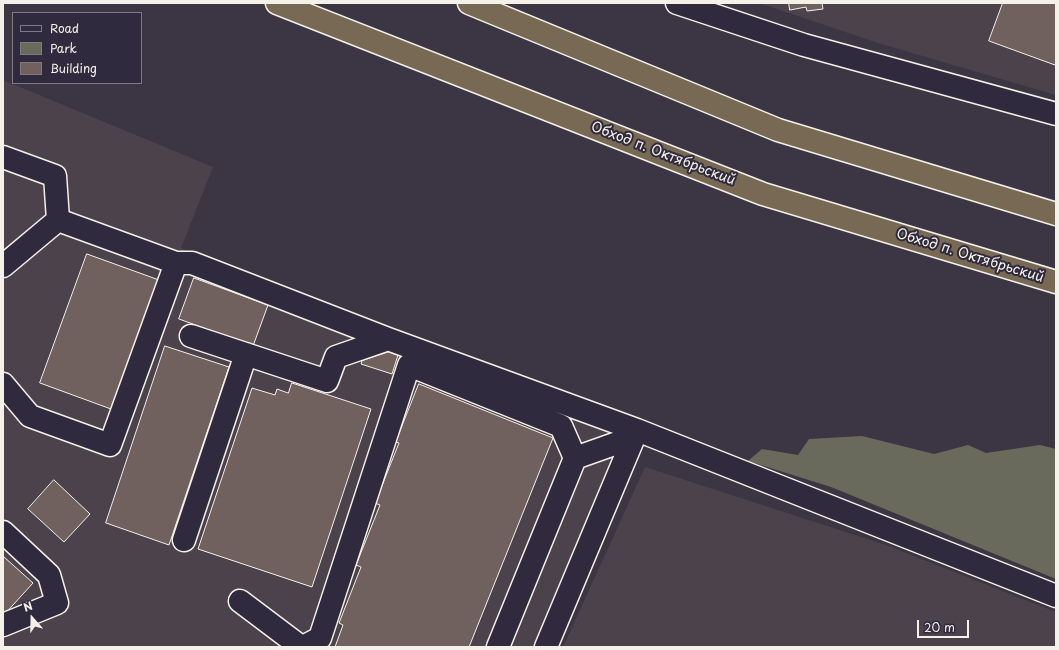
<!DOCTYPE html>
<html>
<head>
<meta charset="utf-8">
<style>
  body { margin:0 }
  #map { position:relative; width:1059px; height:650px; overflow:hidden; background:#3c3544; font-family:"Playpen Sans",sans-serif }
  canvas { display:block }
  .frame { position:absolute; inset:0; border:4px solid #f4f1e8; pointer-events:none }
  .legend { position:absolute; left:12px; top:12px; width:130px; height:72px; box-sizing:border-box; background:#2f2a3d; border:1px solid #7e7a81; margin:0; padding:5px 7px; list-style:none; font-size:12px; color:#f4f1e8 }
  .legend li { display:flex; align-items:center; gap:8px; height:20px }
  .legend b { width:20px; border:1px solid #7e7a81 }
  .north { position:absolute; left:12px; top:598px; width:40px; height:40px; -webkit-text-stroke:3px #2f2a3d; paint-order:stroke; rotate:340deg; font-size:11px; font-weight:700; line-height:16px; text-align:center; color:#f4f1e8 }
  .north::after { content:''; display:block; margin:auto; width:14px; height:18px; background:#f4f1e8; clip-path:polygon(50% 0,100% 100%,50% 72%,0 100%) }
  .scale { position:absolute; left:917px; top:620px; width:52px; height:18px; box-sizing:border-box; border:2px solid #f4f1e8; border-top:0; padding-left:5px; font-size:12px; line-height:14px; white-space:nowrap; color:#f4f1e8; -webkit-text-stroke:3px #2f2a3d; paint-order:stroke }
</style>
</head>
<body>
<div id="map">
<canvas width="1059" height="650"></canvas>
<div class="frame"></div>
<ul class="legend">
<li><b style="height:5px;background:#2f2a3d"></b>Road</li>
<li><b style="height:11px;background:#696a5c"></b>Park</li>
<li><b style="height:11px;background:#70605e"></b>Building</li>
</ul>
<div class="north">N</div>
<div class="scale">20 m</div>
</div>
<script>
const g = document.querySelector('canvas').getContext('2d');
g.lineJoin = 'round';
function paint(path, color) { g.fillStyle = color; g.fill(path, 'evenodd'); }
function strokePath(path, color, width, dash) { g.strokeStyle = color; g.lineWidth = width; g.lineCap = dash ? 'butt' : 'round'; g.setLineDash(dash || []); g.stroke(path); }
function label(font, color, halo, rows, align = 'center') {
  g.font = font + ' "Playpen Sans",sans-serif'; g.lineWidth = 4; g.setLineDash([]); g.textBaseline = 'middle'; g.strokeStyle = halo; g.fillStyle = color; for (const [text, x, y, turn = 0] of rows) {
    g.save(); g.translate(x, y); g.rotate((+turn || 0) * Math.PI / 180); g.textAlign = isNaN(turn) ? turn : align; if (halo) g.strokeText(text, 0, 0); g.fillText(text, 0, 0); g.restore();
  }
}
paint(new Path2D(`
  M759,3h297v92l-178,-52z
  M3,80l210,87 -32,81 213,100 219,87 3,20 -83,192h-530z
  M645,467l241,78 170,67v35h-493z`), '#4c424c');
paint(new Path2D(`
  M862,436l72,18 34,-9 18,8 54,-8 16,4v130l-225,-92 -83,-26 14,-12 36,6 11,-16z`), '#696a5c');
const building = new Path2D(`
  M789,3h33l1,6 -16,2 -1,-4 -16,3z
  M1003,3h53v59l-1,3 -66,-24z
  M87,254l72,26 -48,129 -71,-26z
  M194,278l74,27 -15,41 -74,-27z
  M165,346l64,21 -60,178 -63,-22z
  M395,350l4,2 -7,22 -31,-10 1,-3z
  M292,383l79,26 -59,178 -114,-38 54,-161 23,7 2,-6 11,4z
  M419,384l134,54 -84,209h-134l8,-22 -4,-2 22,-56 -5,-2 24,-60 -5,-2 24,-60 -3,-1z
  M54,480l36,34 -26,28 -36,-33z
  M3,556l30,27 -30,33z`);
paint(building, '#70605e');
strokePath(building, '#f4f1e8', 1);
const minor = new Path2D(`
  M677,3l127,42 252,69
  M3,157l52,19 3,44
  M3,266l55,-46 118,43h16l196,76 249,91 419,166
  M191,336l136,45 9,-24 52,-18
  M3,384l27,32 80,29 66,-182
  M3,532l46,43 8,28 -54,22
  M184,540l62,-186
  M240,601l61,46
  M303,647l17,-9 89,-273 152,61 14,32
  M498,647l77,-189 59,-21
  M546,647l91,-217`);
const highway = new Path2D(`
  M277,3l486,191 293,88
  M469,3l309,127 278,84`);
strokePath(minor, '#f4f1e8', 25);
strokePath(highway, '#f4f1e8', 25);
strokePath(minor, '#2f2a3d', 22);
strokePath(highway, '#776954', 22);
label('14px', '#f4f1e8', '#2f2a3d', [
  ["Обход п. Октябрьский",663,154,21],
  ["Обход п. Октябрьский",970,256,17]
]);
</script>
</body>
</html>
